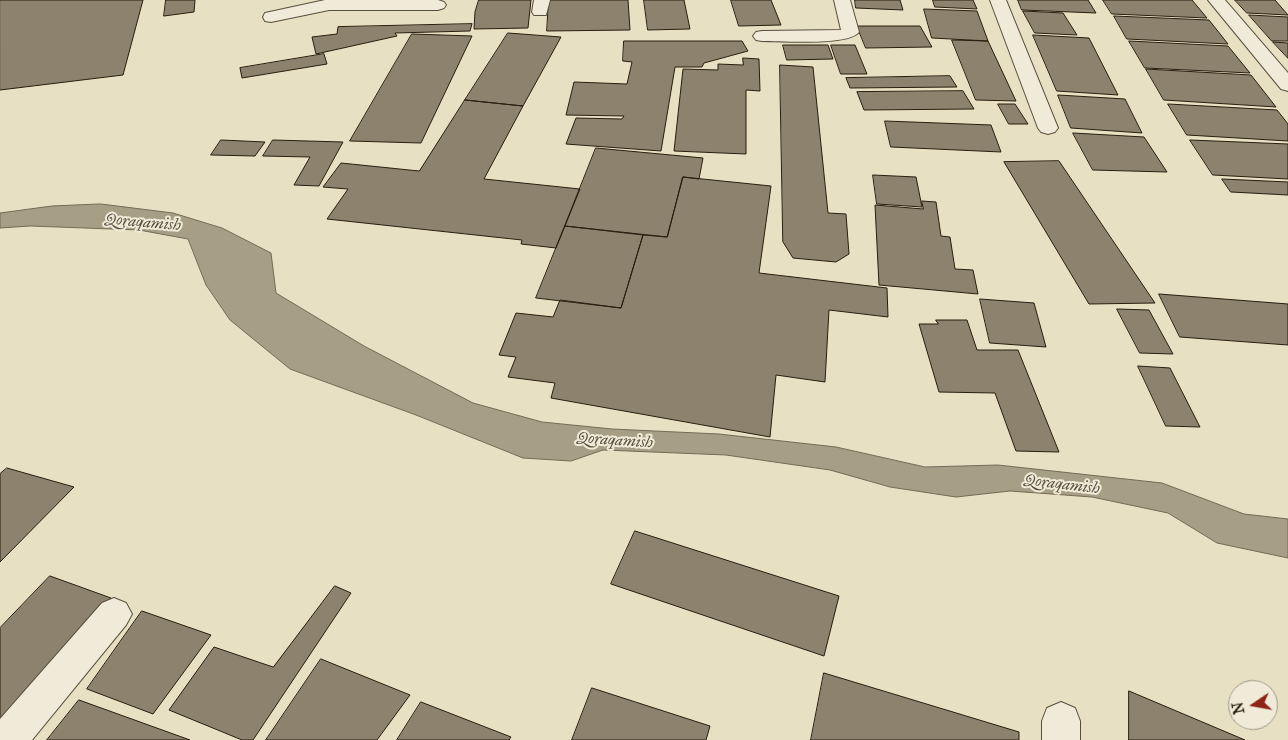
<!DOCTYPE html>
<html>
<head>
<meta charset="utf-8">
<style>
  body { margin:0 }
  #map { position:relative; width:1288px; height:740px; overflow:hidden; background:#e8e0c3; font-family:"IM FELL Great Primer",serif }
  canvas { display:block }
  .north { position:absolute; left:1228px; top:680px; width:50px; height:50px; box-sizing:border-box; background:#f0ebd8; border:1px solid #a09988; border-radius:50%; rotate:258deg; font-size:14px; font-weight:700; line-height:20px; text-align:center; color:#281d0f }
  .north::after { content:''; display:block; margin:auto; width:18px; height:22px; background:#8f2418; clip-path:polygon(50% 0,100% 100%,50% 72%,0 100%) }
</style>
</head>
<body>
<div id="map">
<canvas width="1288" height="740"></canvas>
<div class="north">N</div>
</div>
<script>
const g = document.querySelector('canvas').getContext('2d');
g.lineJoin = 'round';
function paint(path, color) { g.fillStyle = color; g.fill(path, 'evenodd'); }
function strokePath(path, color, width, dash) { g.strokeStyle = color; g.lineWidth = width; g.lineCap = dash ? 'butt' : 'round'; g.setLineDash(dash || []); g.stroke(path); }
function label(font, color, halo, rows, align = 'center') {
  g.font = font + ' "IM FELL Great Primer",serif'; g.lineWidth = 4; g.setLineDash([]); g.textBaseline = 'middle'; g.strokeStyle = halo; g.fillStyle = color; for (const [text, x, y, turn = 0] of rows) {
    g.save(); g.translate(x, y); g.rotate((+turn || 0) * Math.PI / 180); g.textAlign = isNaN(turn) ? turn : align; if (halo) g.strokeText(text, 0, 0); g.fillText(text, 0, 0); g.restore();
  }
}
const water = new Path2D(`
  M101,204l72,9 49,15 49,25 5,40 88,53 109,57 69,19 70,7 107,5 117,13 89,20 73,-2 164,18 82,31 44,5v39l-71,-15 -49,-30 -76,-16 -82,-6 -54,6 -66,-10 -60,-17 -104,-15 -123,-5 -32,11 -48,-3 -107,-43 -126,-46 -60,-49 -24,-35 -18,-46 -49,-9 -109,-4 -30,2v-15l52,-7z`);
paint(water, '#a79e86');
strokePath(water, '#746a56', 1);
const building = new Path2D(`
  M0,0h143l-20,75 -123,15z
  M166,0h29l-1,12 -30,4z
  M479,0h52l-3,28 -54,1 1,-17z
  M549,0h79l2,30 -83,1z
  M644,0h40l6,29 -42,1z
  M731,0h40l10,25 -42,1z
  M855,0h45l3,10 -47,-2z
  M933,0h40l4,9 -42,-2z
  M1018,0h70l8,13 -74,-3z
  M1103,0h89l15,18 -95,-4z
  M1235,0h40l13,15 -41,-2z
  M924,9l53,2 11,30 -56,-3z
  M1023,11l40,2 14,22 -42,-2z
  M1249,15l39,2v24h-16z
  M1114,16l95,4 19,24 -101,-5z
  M472,24l-2,7 -75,2 2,3 -81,18 -4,-17 25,-3 1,-7z
  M857,26h63l12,21 -66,1z
  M508,33l53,4 -38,69 -58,-6z
  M412,34l60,2 -51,107 -71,-2z
  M1033,35l56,3 29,57 -61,-4z
  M952,40l36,1 28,60 -40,-1z
  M624,41h118l6,10 -44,12 -2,4h-27l-14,84 -95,-7 10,-26 46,1 2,-3 -58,-1 8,-33 53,2 5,-22 -9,-1z
  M1129,41l99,5 22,27 -105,-5z
  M1273,42l15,1v15z
  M783,45h45l5,14 -46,1z
  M831,45h24l12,29h-26z
  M324,54l3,10 -85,14 -2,-10z
  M743,58l16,1 1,32 -14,-1v64l-72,-3 9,-82 35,1v-6l25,1z
  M780,65l33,2 15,146 18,1 3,40 -13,8 -43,-4 -10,-16z
  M1146,69l105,6 25,32 -112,-7z
  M950,76l7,11 -107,1 -4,-10z
  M963,91l11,18 -110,1 -7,-18z
  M1058,95l67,4 17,34 -71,-5z
  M465,100l58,6 -39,73 96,10 -24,59 -35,-4 1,-4 -195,-21 21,-30 -25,-2 18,-24 78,8z
  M998,104h17l13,20h-19z
  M1168,104l109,6 11,14v17l-101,-6z
  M885,121l106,4 10,27 -110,-5z
  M1073,133l71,4 23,35 -74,-2z
  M221,140l44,2 -10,14 -44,-1z
  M273,140l70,2 -24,44 -25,-1 16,-28 -47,-1z
  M1190,140l98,4v35l-75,-4z
  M596,148l107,10 -4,21 -16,-2 -16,60 -102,-11z
  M1059,161l96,142 -66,1 -85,-142z
  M873,175l43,2 6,30 -45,-3z
  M683,177l88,9 -12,87 128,15 1,29 -59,-7 -4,72 -49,-7 -6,62 -219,-39 4,-15 -47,-6 8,-20 -17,-2 17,-42 37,4 7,-17 61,8 22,-73 24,2z
  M1222,179l66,3v13l-57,-3z
  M922,201l14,1 5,34 9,1 5,32 18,1 5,24 -99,-9 -4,-80 48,4z
  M565,226l78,9 -22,73 -85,-10z
  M1159,294l129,10v41l-108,-8z
  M980,299l54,4 12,44 -56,-4z
  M1117,309l32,1 24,44 -33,-1z
  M936,320h31l10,30h41l41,102 -43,-1 -21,-58 -56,-1 -20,-68h19z
  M1138,366l32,2 30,59 -34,-1z
  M7,468l67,19 -74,75v-88z
  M635,531l204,65 -15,60 -213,-72z
  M50,576l61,22 -111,128v-98z
  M335,586l16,7 -98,147h-11l-73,-30 45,-63 59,20z
  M142,611l69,24 -58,79 -66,-25z
  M321,659l89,36 -33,45h-111z
  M824,673l195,59v8h-208z
  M592,688l118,38 -4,14h-134z
  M1129,691l116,49h-116z
  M79,700l111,40h-143z
  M421,702l90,35 -2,3h-112z`);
paint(building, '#8c826d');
strokePath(building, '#281d0f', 1);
const minor = new Path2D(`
  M325,0h113l6,2 2,3 -2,3 -6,2h-109l-58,12 -6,-1 -2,-4 2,-4z
  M534,0h16l-4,15h-12l-2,-3z
  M834,0h16l9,32c-10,14 -79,9 -97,9l-6,-1 -3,-4 3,-4 6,-1 79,-1z
  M990,0h16l52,128 -3,4 -7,2 -7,-2 -3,-4z
  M1208,0h17l63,73v18l-7,-2z
  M114,598l12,5 6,11 -6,11 -94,115h-32v-21l102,-116z
  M1061,702l14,6 5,13v19h-38v-19l5,-13z`);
strokePath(minor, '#584e3c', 2);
paint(minor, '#f0ebd8');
label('italic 16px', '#5b513f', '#f0ebd8', [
  ["Qoraqamish",143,223,5],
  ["Qoraqamish",615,441,4],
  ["Qoraqamish",1062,485,7]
]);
</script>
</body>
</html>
